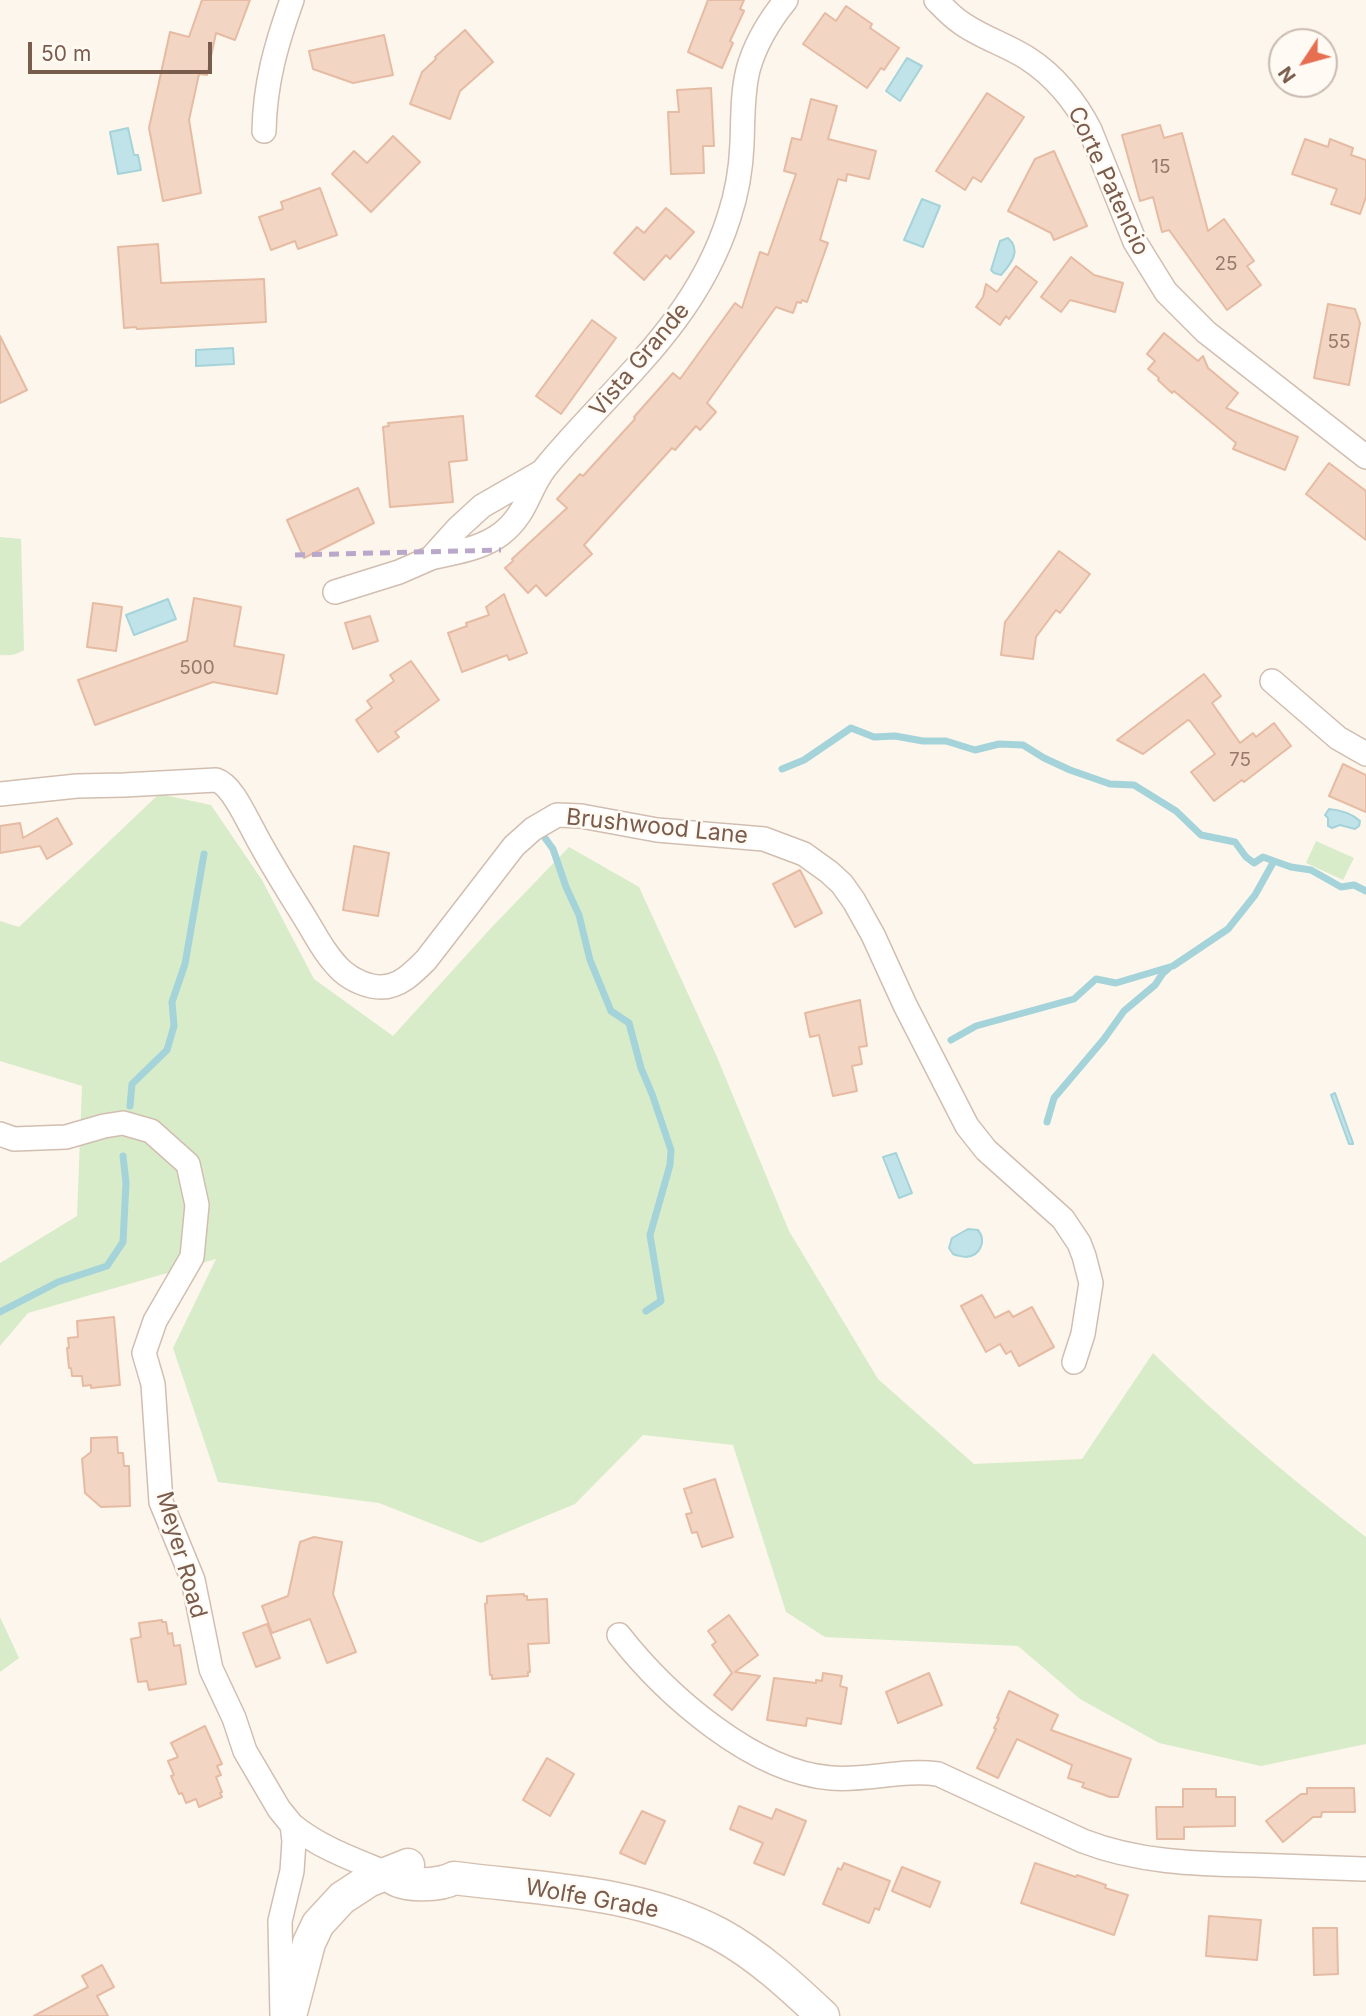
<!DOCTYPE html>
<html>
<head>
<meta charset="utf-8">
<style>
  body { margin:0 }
  #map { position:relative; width:1366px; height:2016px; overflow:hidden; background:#fdf6ec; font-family:Inter,sans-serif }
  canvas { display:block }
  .north { position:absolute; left:1268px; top:28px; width:70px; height:70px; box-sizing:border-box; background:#fffaf3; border:2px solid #cabbb1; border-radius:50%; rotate:234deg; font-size:19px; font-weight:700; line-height:28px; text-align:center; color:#7a5c4d }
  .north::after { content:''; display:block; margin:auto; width:24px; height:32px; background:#e76f51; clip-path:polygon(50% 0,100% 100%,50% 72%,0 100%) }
  .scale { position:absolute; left:28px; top:42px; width:184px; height:32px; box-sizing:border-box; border:4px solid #7a5c4d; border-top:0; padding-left:9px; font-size:21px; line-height:24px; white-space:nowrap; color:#7a5c4d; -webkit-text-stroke:5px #fffaf3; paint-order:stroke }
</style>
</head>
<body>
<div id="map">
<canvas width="1366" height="2016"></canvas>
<div class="north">N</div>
<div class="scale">50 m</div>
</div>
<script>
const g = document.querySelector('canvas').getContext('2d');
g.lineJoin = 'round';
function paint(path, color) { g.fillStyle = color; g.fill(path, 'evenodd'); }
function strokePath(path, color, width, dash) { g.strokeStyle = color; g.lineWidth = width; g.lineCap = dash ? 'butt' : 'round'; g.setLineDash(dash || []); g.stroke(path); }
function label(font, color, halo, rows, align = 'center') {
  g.font = font + ' Inter,sans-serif'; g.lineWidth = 5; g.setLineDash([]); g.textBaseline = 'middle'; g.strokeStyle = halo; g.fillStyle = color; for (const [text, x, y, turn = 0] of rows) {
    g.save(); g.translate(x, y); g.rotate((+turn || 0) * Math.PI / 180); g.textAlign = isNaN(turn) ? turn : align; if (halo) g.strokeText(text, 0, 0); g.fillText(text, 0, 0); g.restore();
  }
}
paint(new Path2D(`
  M0,537l21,2 3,111c-8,5 -15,6 -24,5z
  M159,794l52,11 51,75 52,99 79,57 98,-108 78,-81 70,40 78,170 72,174 89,148 96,85 108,-5 71,-106c67,66 138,126 213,184v207l-105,22 -102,-23 -79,-44 -62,-53 -193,-9 -39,-25 -53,-167 -90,-10 -68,69 -94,39 -102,-40 -161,-21 -45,-134 43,-89 -188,54 -28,33v-83l77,-47 5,-130 -82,-25v-140l19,6z
  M1316,841l38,17 -11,22 -37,-17z
  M0,1617l19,41 -19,14z`), '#d8ecc9');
const water = new Path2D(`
  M907,58l15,8 -22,35 -14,-10z
  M128,128l6,27h4l3,15 -23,4 -8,-42z
  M922,199l18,7 -17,41 -19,-7z
  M1008,238c14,12 3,26 -7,37l-7,-2 -3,-3 9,-29z
  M233,348l1,16 -38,2v-16z
  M168,599l8,20 -42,16 -8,-20z
  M1329,809c12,1 22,4 31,12l-1,5 -4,3 -15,-4 -8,3 -4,-2v-8l-3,-3z
  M1335,1093l18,50v1h-4l-18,-49z
  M896,1153l16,40 -13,5 -16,-41z
  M968,1229l10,1c9,11 2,26 -12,27 -3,0 -11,-2 -13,-3l-4,-6 3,-10z`);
paint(water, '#bfe3e8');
strokePath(water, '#a5d3da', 2);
strokePath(new Path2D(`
  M782,769l22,-9 47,-32 23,9 21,-1 28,5h23l29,9 24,-6 24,1 21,13 26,12 40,14 24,1 42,26 25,24 34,7 11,15 8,6 9,-6 11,4
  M545,838l8,11 13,38 13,28 11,45 21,51 18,12 12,45 11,26 19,56 -1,15 -20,70 11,66 -15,10
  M951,1040l25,-14 98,-27 22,-20 20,4 57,-17 55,-37 27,-34 19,-34 17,6 20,3 30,17 13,-2 12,6
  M130,1106l2,-22 35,-34 7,-24 -2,-24 13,-38 19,-110
  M1047,1122l7,-24 50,-59 20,-28 31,-26 8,-12 5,-4
  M0,1312l58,-30 49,-16 16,-24 3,-59 -3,-27`), '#a5d3da', 7);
const building = new Path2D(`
  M202,0h48l-15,40 -19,-7 -9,42 -8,-1 -10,46 12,73 -38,8 -14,-73 21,-96 19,5z
  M708,0h36l-4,9 4,2 -14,30 3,2 -11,25 -34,-16z
  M846,6l26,18 -2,4 29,20 -15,22 -3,-2 -14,20 -64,-44 22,-31 11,8z
  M465,30l28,32 -33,29 -10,28 -40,-15 12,-32 14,-13 -1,-2z
  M384,35l9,40 -40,8 -40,-14 -4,-18z
  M711,88l3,58h-11l1,27 -33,1 -3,-62h11l-2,-22z
  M987,93l37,24 -43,65 -8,-5 -8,13 -29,-19z
  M811,99l26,7 -9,33 48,12 -7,28 -22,-5 -1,7 -8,-2 -18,61 8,3 -21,59 -5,-2 -1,3 -4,-1 -4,11 -17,-6 -69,96 9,9 -16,18 -4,-4 -21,24 -3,-2 -88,97 8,9 -46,42 -10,-11 -8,8 -23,-25 8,-7 -1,-2 55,-51 -10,-9 23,-25 3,2 52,-57 -1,-2 39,-44 7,6 55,-76 7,5 18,-56 8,3 28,-81 -12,-3 8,-33 9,2z
  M1160,125l4,13 18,-5 26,98 16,-12 30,42 -7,5 14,19 -34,25 -58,-80 -7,2 -9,-35 -13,4 -18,-66z
  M393,136l27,26 -49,50 -39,-38 22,-23 13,12z
  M1305,139l23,8 2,-8 23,9 -2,7 15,5v37l-6,17 -29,-10 6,-15 -45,-15z
  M1054,151l33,75 -33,14 -3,-7 -43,-22 27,-52z
  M320,188l17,47 -39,14 -3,-8 -24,9 -12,-33 24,-8 -2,-7z
  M666,208l28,24 -24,27 -4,-4 -22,25 -30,-27 23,-26 7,6z
  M158,244l3,39 103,-4 2,43 -129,7 -1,-2 -12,1 -6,-81z
  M1071,257l23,18 29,8 -8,29 -45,-12 -9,12 -20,-15z
  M1016,266l21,16 -28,37 -3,-3 -6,9 -24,-18 7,-10 3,-13 11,8z
  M1328,304l27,5 5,14 -11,62 -35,-7z
  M592,320l24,18 -55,76 -25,-18z
  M1164,333l34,28 5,-5 5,12 30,25 -12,15 72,29 -13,33 -52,-21 3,-6 -62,-52 -2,2 -14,-13 1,-2 -11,-9 7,-8 -8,-7z
  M0,336l27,54 -27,13z
  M463,416l4,44 -18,2 4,40 -63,5 -7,-80 6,-1 -1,-3z
  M1329,463l37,28v49l-60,-46z
  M358,488l16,35 -70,35 -17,-38z
  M1059,551l31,23 -30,39 -4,-3 -20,27 -3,22 -32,-4 4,-33z
  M504,594l23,59 -18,7 -2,-5 -45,17 -14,-39 19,-7 -1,-3 23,-8 -3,-8z
  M194,598l47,9 -7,39 50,9 -7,39 -64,-12 -118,43 -17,-45 109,-39z
  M93,603l29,4 -6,44 -29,-4z
  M370,616l8,25 -25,8 -8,-26z
  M411,661l28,39 -44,32 4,5 -21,15 -22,-32 16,-12 -5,-7 27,-20 -4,-6z
  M1204,674l17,22 -9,7 28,40 13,-10 3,4 18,-14 17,23 -47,36 -2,-2 -28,21 -23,-29 24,-18 -25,-33 -2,-1 -45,34 -26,-14z
  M1343,764l23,11v37l-37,-16z
  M57,818l15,26 -25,15 -7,-13 -40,7v-27l20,-3 3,15z
  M354,846l35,7 -11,63 -35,-6z
  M800,870l22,43 -27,14 -22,-43z
  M860,1000l7,46 -8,1 3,17 -10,2 5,25 -24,5 -14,-61 -9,2 -5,-24z
  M982,1295l13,23 14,-7 4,6 19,-10 22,40 -35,19 -8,-15 -5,3 -6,-10 -14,8 -25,-46z
  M114,1317l6,68 -29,3v-3l-8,1 -1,-10h-10l-1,-8h-2l-2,-20h2l-1,-10 10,-1 -1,-16z
  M117,1437l1,16h5l1,13h5l1,40 -29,1 -16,-14 -3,-34 9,-7v-14z
  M715,1479l18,58 -31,10 -5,-15 -5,1 -6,-19 6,-1 -8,-24z
  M314,1537l28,5 -9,52 23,58 -29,11 -17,-44 -38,14 -10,-27 26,-10 12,-54z
  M524,1594v2h3v4l20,-1 2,44 -21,1 2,28h-2v4l-36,3v-4h-2l-5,-71 2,-1v-7z
  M729,1615l29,40 -23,17 25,4 -28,34 -18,-15 18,-22 -20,-28 4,-3 -8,-11z
  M162,1620v2h4l2,12 4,-1 2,13 6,-1 6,39 -37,6 -2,-9 -9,1 -7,-43 10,-2 -2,-14z
  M267,1624l13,34 -24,9 -13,-34z
  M823,1673l19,3 -2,10 7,2 -6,36 -34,-6 -1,8 -39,-6 7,-42 42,5v-3l6,1z
  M929,1673l13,32 -44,18 -12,-31z
  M1009,1691l49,24 -7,15 80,29 -13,38h-8l-28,-10 2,-4 -16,-5 4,-13 -55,-26 -19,39 -21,-10 19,-39 -2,-1 5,-10h-2z
  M205,1726l17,38 -5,2 4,9 -5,2 6,15 -2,1 2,4 -23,10 -3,-8 -10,4 -4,-10 -3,1 -8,-18 3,-1 -6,-14 10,-4 -7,-14z
  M547,1758l27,16 -24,42 -27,-16z
  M1307,1788h47l1,24h-33l-1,5h-8l-30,25 -17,-21 35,-27h6z
  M1183,1789h33v8h19v29l-51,1v12h-27l-1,-32h27z
  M739,1806l33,13 4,-10 30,12 -22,54 -30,-12 9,-20 -33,-14z
  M642,1811l23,10 -20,43 -25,-11z
  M844,1863l46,18 -11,29 -4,-2 -6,15 -46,-19 15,-36 3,2z
  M1035,1863l41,14 1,-2 29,10 -1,3 23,7 -14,40 -93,-32z
  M902,1867l38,15 -10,25 -38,-16z
  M1209,1916l52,4 -4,40 -51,-4z
  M1313,1928h24l1,46 -24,1z
  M102,1965l12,22 -17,9 11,20h-74l54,-29 -6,-11z`);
paint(building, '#f3d5c3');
strokePath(building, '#e6bba3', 2);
const street = new Path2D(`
  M936,0c8,8 15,16 24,22 20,15 45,22 67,36 27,17 49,44 63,72l45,112 31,50 40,40 160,125
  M264,131c1,-48 12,-86 28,-131
  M543,471l-61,35 -24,22 -27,30c25,-6 50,-9 70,-24 26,-20 27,-44 44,-66 68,-83 150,-143 184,-251 8,-24 12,-48 13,-73 1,-24 0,-50 6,-74 7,-26 21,-49 38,-70
  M335,592l64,-20 32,-14
  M1272,681l66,57 28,16
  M0,794l77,-8 47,-1 92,-5c16,5 29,36 37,50 16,31 34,59 52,88 11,18 21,38 37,53 10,9 26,16 39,16 19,0 33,-15 45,-27l88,-114 19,-17 24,-14 24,1 76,14 107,9 40,15 25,18 13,12 12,17 19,34 32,70 62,121 19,24 77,69 16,24 5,13 7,27 -8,51 -9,28
  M0,1134l14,5 52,-2 38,-11 19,-3 28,8 37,33 9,41 -5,52 -37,64 -11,32 9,31 8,118 32,78 18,89 23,49 11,33 34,58 13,16 2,16 -2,30 -12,50 2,95
  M619,1635c47,60 134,137 212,143 36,3 71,-9 107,-4l145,67c54,21 112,23 170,24 37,1 75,3 113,4
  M292,1825c28,23 63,35 97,49`);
const secondary = new Path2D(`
  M389,1874c10,14 51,12 65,4 88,11 185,13 265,56 39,21 72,52 104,82
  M290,2016l19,-73 9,-19 24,-26 26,-17 40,-16`);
strokePath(street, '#d1beb0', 26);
strokePath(secondary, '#d6c0b0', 35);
strokePath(street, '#fff', 23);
strokePath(secondary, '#fff', 32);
strokePath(new Path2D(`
  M295,555l206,-5`), '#b9a8c9', 5, [10, 7]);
label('19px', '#987a6a', null, [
  ["15",1161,167],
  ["25",1226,264],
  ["55",1339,342],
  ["500",197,668],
  ["75",1240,760]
]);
label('23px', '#7a5c4d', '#fffaf3', [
  ["Corte Patencio",1108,181,65],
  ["Vista Grande",640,360,-50],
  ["Brushwood Lane",657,827,6],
  ["Meyer Road",181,1555,74],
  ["Wolfe Grade",592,1899,10]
]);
</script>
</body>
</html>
